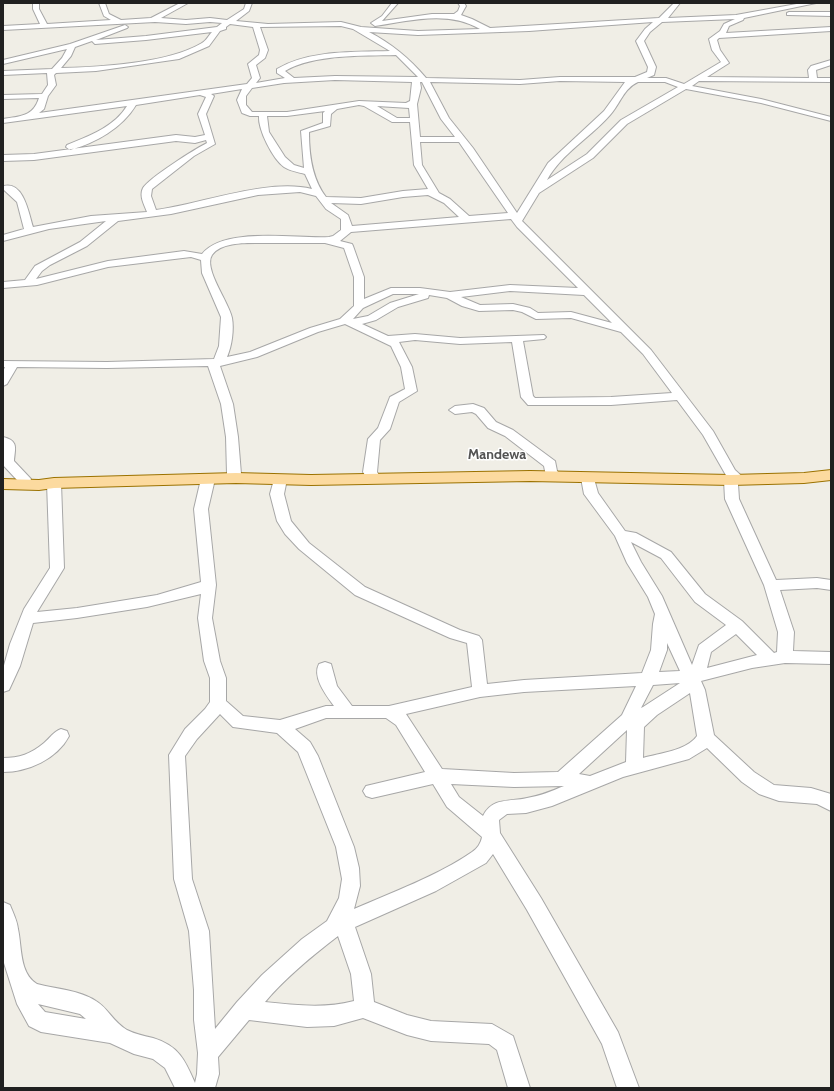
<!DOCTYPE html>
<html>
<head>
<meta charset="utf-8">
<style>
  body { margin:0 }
  #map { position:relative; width:834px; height:1091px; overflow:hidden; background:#f0eee6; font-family:Cabin,sans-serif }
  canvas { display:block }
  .frame { position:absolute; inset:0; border:4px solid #202020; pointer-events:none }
</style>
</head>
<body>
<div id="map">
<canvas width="834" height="1091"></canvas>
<div class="frame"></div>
</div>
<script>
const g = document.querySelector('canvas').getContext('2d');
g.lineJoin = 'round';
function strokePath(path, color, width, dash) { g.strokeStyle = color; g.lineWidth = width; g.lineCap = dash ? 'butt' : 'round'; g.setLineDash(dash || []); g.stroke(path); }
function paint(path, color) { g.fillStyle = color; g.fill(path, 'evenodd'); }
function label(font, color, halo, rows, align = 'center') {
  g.font = font + ' Cabin,sans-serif'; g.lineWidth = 3; g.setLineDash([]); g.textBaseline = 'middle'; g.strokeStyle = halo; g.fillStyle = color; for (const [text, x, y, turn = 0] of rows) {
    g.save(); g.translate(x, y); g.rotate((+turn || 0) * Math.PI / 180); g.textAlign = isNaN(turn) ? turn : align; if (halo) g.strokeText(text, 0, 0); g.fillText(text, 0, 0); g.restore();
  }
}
const minor = new Path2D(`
  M33,3h6v6l8,15 64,-4 -7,-4 -5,-13h6l4,11 12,6 30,-2 29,-15h8l-27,15 25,2 24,-2 17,2 17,-11 2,-6h6l-3,8 -13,10 32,3 73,-2 20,5 57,4 62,-2c-33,-19 -70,-8 -105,-3l-4,-3 11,-7 10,-13h6l-16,18 50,-7h22l4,-3 2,-5 -2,-3h6l2,3 -5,9 11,4 18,9 169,-10 15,-15h6l-12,15 68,-3 66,-12h14l-72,15 -1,2 -14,6 -3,7 105,-6v4l-112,7 -2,2 3,10 9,13 -22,14 102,1 -1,-8 3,-4 20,-6v5l-15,5 1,8h14v4l-132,-1 -7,5 69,13 70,18v4l-70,-18 -75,-14 -59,35 -34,34 -54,35 -17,28 129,129 62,81 22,39 11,10 -2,3 -6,1 1,15 37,81 41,-2 14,2v10l-14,-2 -37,2 14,42 -1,19 38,1v12l-46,-1 -33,5 -51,13 4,9 9,45 40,37 20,13 37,3 20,6v17l-14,-7 -38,-3 -20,-7 -17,-12 -35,-34 -18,11 -66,18 -71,29 -26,7 -19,1 -8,6 1,13 41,65 77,134 21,56h-22l-15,-44 -75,-134 -34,-56 -7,9 -50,28 -81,36 16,47 3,28 33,13 24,6 61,3 21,12 17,52h-22l-11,-38 -8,-6 -58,-3 -24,-6 -44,-17 -29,8 -27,1 -58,-7 -31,37 1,17 -4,14h-40l-10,-20 -12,-9 -19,-5 -24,-11 -69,-11 -12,-6 -12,-22 -13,-41 -1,-61 7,3c3,8 7,15 8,24 4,18 1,44 19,55 19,5 42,6 59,17 12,7 17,21 31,29 8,4 17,6 26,8 26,8 32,22 42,45l2,-9 1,-21 -4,-33v-30l-5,-59 -15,-52 -5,-124 16,-26 20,-20 5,-7v-24l-6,-17 -6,-43 3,-24 -54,13 -70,11 -44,5 -13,43 -11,24 -6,2v-23l7,-25 14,-35 26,-41 -3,-85 2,-3h10l2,3 3,85 -27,44 40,-4 80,-13 44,-13 -7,-73 7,-30 2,-3h10l2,3 -7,30 8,76 -4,33 8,43 6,17v23l17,15 37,4 46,-14h8c-8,-11 -22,-29 -15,-42l6,-2 6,2 6,22 15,20h37l83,-19 -5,-44 -17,-5 -95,-43 -56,-46 -14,-15 -8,-13 -7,-27 5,-18h10l2,3 -3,15 7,27 18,22 56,44 95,43 19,6 3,4 5,44 37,-4 118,-7 9,-23 2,-26 2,-10 -7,-17 -21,-34 -12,-27 -31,-42 -3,-16 2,-3h10l5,18 27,38 11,2 35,19 34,42 37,27 32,32 3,-1 1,-20 -14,-47 -39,-86 -1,-19 3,-3 -24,-42 -26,-35 -66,5h-83l-7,-8 -9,-55 -52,2 -45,-4 -16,2 13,25 5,24 -18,11 -9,27 -10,11 -3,32 4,6 -2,3h-10l-6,-9 5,-33 10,-11 12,-31 15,-8 -4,-22 -10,-21 -46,-22 -27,8 -61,25 -37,9 13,38 5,33 3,37 2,4 -2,3h-10l-4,-7 -1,-37 -5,-33 -13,-38 -101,2 -90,-1 -10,17 -4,2v-14l2,-5h-2v-6l104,1 107,-3 5,-13 2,-29 -19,-44 -1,-13 -10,-3 -83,10 -71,18 -34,3v-6l22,-2 10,-14 45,-24 26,-21 -57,8 -46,12v-6l21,-6 -7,-27 -13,-12v-4c20,-5 25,29 29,41l58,-11 56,-4c-3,-8 -8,-16 -4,-24 6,-10 52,-39 64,-45l-1,-3 -11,3 -19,-2 -142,19 -31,1v-6l31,-1 142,-19 19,2 10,-2 -7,-21 8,-17 -6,-2 -64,10c-14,23 -40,38 -66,45l-4,-3 1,-2c22,-9 47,-18 60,-39l-124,17v-4c17,-3 30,-2 36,-21l-36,1v-4l39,-1 6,-9 -1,-12 -44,2v-4l49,-2 10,-11 5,-9 -64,15v-4l67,-16 55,-19 3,2 -1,1 -31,12 50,-4 71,-9 5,-4 -12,-1 -24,2 -31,-2 -152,8v-4l37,-2 -7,-15zM735,19l-11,5 -4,7 -11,8 3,11 9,12 -37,22 -18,-6h-19l7,-3 2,-8 -12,-26 6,-9 12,-10zM653,22l-8,7 -9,12 12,26 -1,5 -12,5h-75l-40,3 -94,-2c-17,-20 -34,-34 -57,-46l49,3 111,-4zM230,24l23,3 7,23 -1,5 -11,9 4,14 -5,6 -208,29 5,-4 4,-13 8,-11 -2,-10 2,-2 40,-2 83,-12 30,-13 11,-15 6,-2v-2zM341,26l12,3 37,22c-36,1 -81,-1 -113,18v4l8,5 -29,5 4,-5 -4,-13 9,-7 3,-8 -8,-23zM212,32c-3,3 -6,9 -10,11 -33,20 -102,24 -141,25l10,-12 4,-9 17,-6 3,3 51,-4zM396,55l22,22 -83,-1 -41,2 -9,-7c28,-17 78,-15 111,-16zM335,80l77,2 -2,19 -4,2 -47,-2 -72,11h-35l-6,-7v-9l6,-8 32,-5zM560,81l65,1 -21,29 -56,52 -31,50 -44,-65 -24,-30 -19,-36 90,2zM420,82h2l19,37 14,18h-35l-3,-33 4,-16zM638,82h27l13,5 -57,33 -34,34 -40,26c15,-27 43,-42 63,-65 10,-11 14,-27 28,-33zM242,89l-5,11 5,13 8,3h9c-1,14 14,43 25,51 6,4 14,5 21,7l7,15c-44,-11 -111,15 -156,21l-5,-14 1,-7 42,-33 21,-12 -9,-30 8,-18 -3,-2zM359,105l5,1 28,16h18l4,43 14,24 -25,2 -42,7 -35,-1c-14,-18 -17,-42 -17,-65l21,-6 1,-12 6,-5zM377,106l32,2 1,10h-13zM325,111l-2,2v10l-22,8 3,37 -10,-3 -9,-8 -16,-25 -2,-16h20zM420,142h39l49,71 -39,3 -19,-17 -11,-6 -17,-28zM300,192l16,4 10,13 15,10v11l-8,6 -4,1c-32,2 -105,-11 -127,17l-18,-3 -76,10 -72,18 6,-8 8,-6 37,-19 31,-25 53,-7 87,-19zM428,195l16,8 15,14 -107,9 -4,-11 -17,-12 30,1 42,-7zM511,219l6,8 61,61 -68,-3 -60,7 -30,-4h-29l-27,11v-22l-11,-31 -1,-2 -12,-3 11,-9zM255,243h70l19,5 10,29v29l-14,13 -30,9 -60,24 -23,5c5,-11 7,-28 5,-39 -3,-16 -29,-49 -20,-63 8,-12 31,-12 43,-12zM510,291l74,4 28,28 -41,-11 -33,1 -8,-5 -17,-4 -33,1 -19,-8zM393,294h26l-29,9 -22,13 -15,3 10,-11zM429,295l18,3 15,8 17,5 34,-1 9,2 14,7 35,-1 50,14 22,22 29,39 -61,4 -76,1 -2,-2 -10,-55 21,-2 2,-2 -2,-2 -84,3 -45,-4 -27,2 -26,-12 14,-4 22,-13 30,-9zM631,542l30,16 34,44 31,23 -27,20 -7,20 -30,-69 -21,-34zM736,634l21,21 -50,13 4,-16zM667,643l13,28 -21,1 8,-22zM680,683l-37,24 -2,1 12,-23zM636,686l-14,29 -64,57 -44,1 -72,-4 -36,-55 74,-17 44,-5zM690,693l7,43c-11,15 -37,17 -54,22l1,-31 13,-12zM220,714l13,13 44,6 21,19 38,95 6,32 -3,19 -12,23 -25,18 -40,36 -25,27 -22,27 -6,-98 -17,-52 -7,-123 12,-17zM326,718h60l10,7 29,47 -59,14 -3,5 3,5 6,2 61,-14 14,23 35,30c-1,6 -5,12 -10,15 -33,23 -81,41 -118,57l6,-23 -1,-18 -5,-21 -36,-91 -8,-14 -15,-13zM627,730l-1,32 -36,14 -11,-2zM451,784l63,3 50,-1c-12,5 -24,10 -37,12 -17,4 -35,-1 -44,18l-24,-19zM338,936l13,38 3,27c-31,8 -58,4 -89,1 21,-25 47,-46 73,-66zM38,1004l42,10 6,5 -41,-7z
  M789,12h42v4l-44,-1v-2z
  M473,404l11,4 12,14 17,8 42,31 2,10 6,5 -2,3 -5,1 -10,-4 -2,-10 -39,-30 -17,-8 -12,-14 -4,-2 -17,2 -6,-4 6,-4z
  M3,437c16,4 12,11 11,24l17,18 -3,8h-10l-2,-3 1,-4 -14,-15z
  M61,729l6,2 2,5c-12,23 -41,36 -66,36v-14c16,0 28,-4 41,-15 6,-5 9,-11 17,-14z`);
const major = new Path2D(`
  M831,470v10l-27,3 -73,2 -201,-4 -219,4 -75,-2 -182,5 -15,2 -36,-1v-10l36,1 15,-2 182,-5 75,2 219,-4 201,4 73,-2z`);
strokePath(minor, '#a7a7a7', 2);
strokePath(major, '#9b7200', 2);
paint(minor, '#fff');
paint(major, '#fcda9f');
label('bold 14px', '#535353', '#fff', [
  ["Mandewa",497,455]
]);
</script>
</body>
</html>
